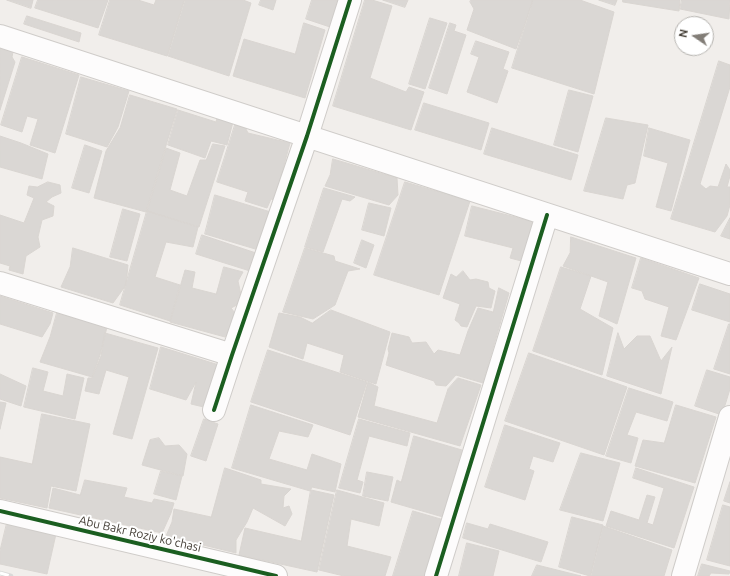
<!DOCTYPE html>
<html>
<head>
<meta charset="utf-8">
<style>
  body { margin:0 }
  #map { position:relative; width:730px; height:576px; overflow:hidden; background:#f1eeeb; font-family:Ubuntu,sans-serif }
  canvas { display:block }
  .north { position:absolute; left:674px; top:16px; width:40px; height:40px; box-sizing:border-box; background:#fff; border:1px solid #b5b3af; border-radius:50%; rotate:283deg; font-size:11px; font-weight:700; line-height:16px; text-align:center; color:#464038 }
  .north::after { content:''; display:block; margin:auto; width:14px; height:18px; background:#827d77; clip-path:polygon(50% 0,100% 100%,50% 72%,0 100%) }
</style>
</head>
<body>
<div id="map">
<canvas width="730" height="576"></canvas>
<div class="north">N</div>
</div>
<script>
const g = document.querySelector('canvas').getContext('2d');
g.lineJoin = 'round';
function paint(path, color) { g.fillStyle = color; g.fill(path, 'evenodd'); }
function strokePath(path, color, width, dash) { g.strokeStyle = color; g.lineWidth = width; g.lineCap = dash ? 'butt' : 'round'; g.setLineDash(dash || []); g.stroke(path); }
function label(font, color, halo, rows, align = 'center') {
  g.font = font + ' Ubuntu,sans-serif'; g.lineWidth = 4; g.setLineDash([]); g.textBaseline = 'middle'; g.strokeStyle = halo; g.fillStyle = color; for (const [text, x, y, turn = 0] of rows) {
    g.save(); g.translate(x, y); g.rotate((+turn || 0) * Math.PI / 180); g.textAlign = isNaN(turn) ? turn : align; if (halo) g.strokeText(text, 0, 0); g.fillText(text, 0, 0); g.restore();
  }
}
const building = new Path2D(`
  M7,0h26l-2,8z
  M38,0h70l-10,28 -63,-20z
  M110,0h28l16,5 2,-5h28l-17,56 -68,-21z
  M185,0h58l8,3 -22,73 -61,-20z
  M261,0h15l-3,10 -14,-5z
  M312,0h27l-9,27 -24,-8z
  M365,0h7l20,6 -22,72 36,14 3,-5 15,5 -13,38 -78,-24z
  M383,0h25l-3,7z
  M471,0h62l-17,49 -49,-19 7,-21 -4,-7z
  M533,0h47l34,12 -20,82 -82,-26z
  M599,0h18l-2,5z
  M623,0h57l-1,11 -56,-9z
  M682,0h48l-1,19 -49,-10z
  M27,16l54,17 -2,9 -55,-18z
  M430,18l17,5 -22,66 -16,-5z
  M304,23l21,7 -20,68 -72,-22 11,-37 51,15z
  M450,23l6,2 -2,6 12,4 -19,59 -18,-6z
  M476,41l33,11 -6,17 5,2 -11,32 -30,-11 12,-35 -8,-3z
  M0,43l14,4 -2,10 3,5 -15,48z
  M22,57l57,18 -24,78 -25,-8 8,-26 -11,-3 -5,16 -21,-7z
  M719,61l11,4v22l-30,97 6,5 4,-3 8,1 8,-23 4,6v6l-3,11h3v18l-3,11 -12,16 -44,-13z
  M81,77l48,14 -11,36 -11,20 -41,-13z
  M569,90l24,6 -15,56 -24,-7z
  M130,95l47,14 -31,103 -52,-14 12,-47 14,-23z
  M424,103l65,20 -8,27 -66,-20z
  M178,110l38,12 1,-4 16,4 -6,23 -16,-4 -6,17 -37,-13z
  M606,118l42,7 -13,58 -8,2 -4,14 -39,-8z
  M235,125h9l4,8 42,10 -10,37v22l-9,-3 -4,9 -22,-7 3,-9 -31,-10z
  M492,128l86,27 -7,25 -87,-26z
  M649,128l41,12 -19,71 -15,-4 12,-44 -24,-7z
  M0,136l21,7 27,11 -6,25 -42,-12z
  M213,144l12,2 -26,81 -52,-16 19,-63 14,5 -10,37 17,6 13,-36h6z
  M85,145l17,6 -13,42 -17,-5z
  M333,159l64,19 1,17 -9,10 -64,-19 5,-11z
  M48,182l12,3 1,8 -9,4 -6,5 8,4 -1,10 -11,4 -4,17 2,10 -14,9 -3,18 -14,-4 1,-4 -10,-3v-48l24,8 10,-25 -7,-3 2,-9 8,1z
  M405,182l65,19 -31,94 -65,-20z
  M324,188l31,9 -5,4 -8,-2 -19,53 -18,-5z
  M215,195l59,18 -12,38 -57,-17z
  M369,203l22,5 -7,28 -22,-6z
  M472,206l63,16 -10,40 -15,-4 3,-10 -48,-12z
  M123,209l17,5 -13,47 -17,-4z
  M147,211l51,16 -5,20 -27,-5 -11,35 25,8 -10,36 -50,-16z
  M730,218v21l-9,-3z
  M202,235l54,18 -6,18 -54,-17z
  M571,237l65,21 -19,66 -18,-8 9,-34 -45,-16 7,-13z
  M362,240l12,5 -8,23 -12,-5z
  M73,248l55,17 -2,20 -13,18 -52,-16 9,-20z
  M305,248l29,8 1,5 25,8 -12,2 -13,34 -22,14 -30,-7z
  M641,258l58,20 -23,62 -15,-4 8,-29 -24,-8 -3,-8 -10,-3z
  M224,267l19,5 -5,9 3,14 -2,9 -8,4 4,5 -1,12 -9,12 -55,-15 15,-52 10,2 -3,16 24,6z
  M561,267l30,9 -11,33 33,19 -11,47 -69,-24z
  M463,271l7,9 6,-1 12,3 1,6 6,3 -4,17 -15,-2 -9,21 -6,-1 -2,-3 -4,-3 5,-16 -17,-6 8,-24 5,3z
  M700,284l30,10v28l-38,-12z
  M499,288l10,5 -26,90 -27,-8 -10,11 -10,-1 -2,-4 -48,-16 3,-12 -1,-4 4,-16 17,4 3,6 14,-1 8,12 4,-4 22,5 8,-24 10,-23 15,4z
  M0,296l53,17 -3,11 -8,13 -42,-13z
  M331,310l59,22 -14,52 -36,-12 4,-17 -37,-12 -4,16 -34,-12 10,-34 21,4 12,6z
  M57,313l50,14 -7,28 -8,22 -52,-15 10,-25z
  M729,324h1v50l-16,-5z
  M105,333l53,15 -26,91 -19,-5 16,-57 -23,-7 -7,24 -14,-3 3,-13h4l9,-22z
  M618,333l6,16 13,-13h13l11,25 11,-14 -11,47 -54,-18z
  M161,347l58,18 -11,43 -17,-4 5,-22 -10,18 -36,-11z
  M268,350l99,32 -17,53 -99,-33z
  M529,353l98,34 -23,68 -99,-34z
  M33,368l15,4 -5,19 20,5 4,-22 17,4 -9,41 -51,-12z
  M707,370l23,7v12l-8,26 -27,-9z
  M0,374l26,12 -5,20 -21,-7z
  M458,378l23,7 -21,61 -102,-29 10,-35 10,5 -4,19 63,17 11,-34z
  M629,388l44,14 -6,19 -31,-9 -9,23 11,3 -7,25 -25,-7z
  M0,402l6,1 -6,26z
  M251,405l62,20 -5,12 -29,-6 -10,28 38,11 5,-16 29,10 -6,28 -23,-5 -2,4 -78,-23z
  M676,405l40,12 -21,66 -60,-17 8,-26 21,3z
  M42,414l48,10 -14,67 -25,-5 -4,22 -47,-10v-41l32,7z
  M204,419l14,5 -12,37 -15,-5z
  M359,419l51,14 -3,13 -38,-10 -12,44 6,2 -3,11 -21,-5z
  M505,425l55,18 -7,19 -20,-6 -4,13 5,2 -9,29 -40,-13z
  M414,436l48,14 -19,67 -52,-15 6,-22 4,2z
  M159,438l6,8 14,-1 8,9 -4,22 -41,-11 8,-25z
  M581,453l39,10 -17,58 -43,-11z
  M225,468l36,12v4l30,5 -7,7 -1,12 6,-2 3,8 -7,12 -32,-18 -6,14 -11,18v13l-70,-17 6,-14 2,-13 37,8z
  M636,468l58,19 -20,61 -68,-22 5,-15 28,9 8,-25 8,2 -8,26 6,2 11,-37 -31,-10z
  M161,471l21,5 -6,24 -22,-6z
  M367,472l26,5 -5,24 -25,-5z
  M85,480l42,8 -3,9 28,6 2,-4 20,4 -3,10 -9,20 -113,-25 4,-20 27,7z
  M730,482v21l-6,-2z
  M311,490l23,5 -17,77 -78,-17 6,-27 56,13z
  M337,490l47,13 -5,23 -28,-7 -4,27 44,11 -6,19h-41l-25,-6z
  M723,505l7,2v59l-23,-6z
  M413,511l31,9 -17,56h-34z
  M572,517l31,8 -13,51 -31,-9z
  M7,523l49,11 -9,40 -47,-10v-13z
  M467,523l21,6 2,-5 58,18 -7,20 -78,-24z
  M603,526l69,24 -8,26h-73z
  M467,543l32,8 -6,25h-34z
  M702,564l28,7 -1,3 -18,-1 -2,3h-11z
  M537,565l44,11h-49z`);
paint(building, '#dad7d4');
strokePath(building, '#d9d5d1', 1);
const minor = new Path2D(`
  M0,36l730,238
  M0,283l232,72
  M214,410l18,-55 75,-219 43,-136
  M0,511l276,65
  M436,576l111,-361
  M683,576l47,-159`);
strokePath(minor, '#cfccc9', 24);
strokePath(minor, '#fdfcfc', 22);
const rail = new Path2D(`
  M0,573l11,3`);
strokePath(rail, '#d9d9d8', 4.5);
strokePath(rail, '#fff', 3, [9]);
strokePath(new Path2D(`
  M214,410l18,-55 75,-219 43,-136
  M0,511l276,65
  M436,576l111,-361`), '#1b5e20', 4);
label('12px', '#464038', '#fff', [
  ["Abu Bakr Roziy ko'chasi",140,534,13]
]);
</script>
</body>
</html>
